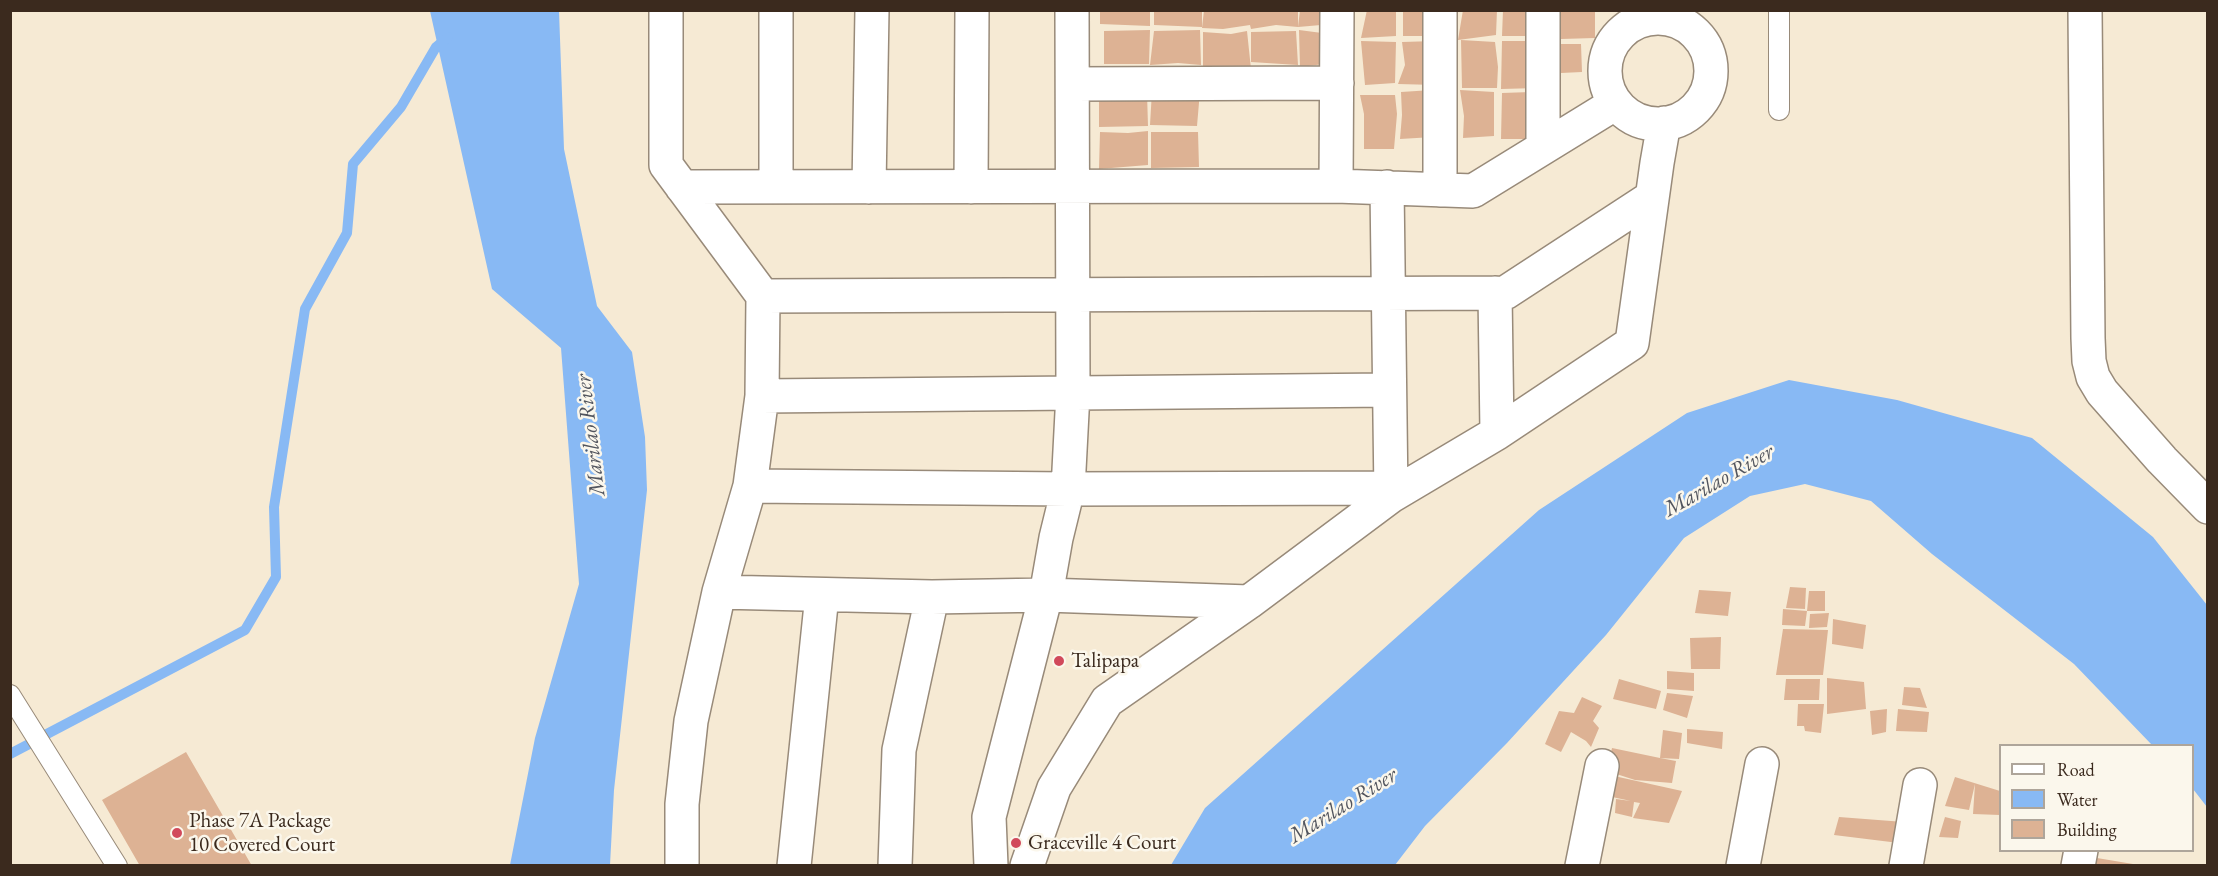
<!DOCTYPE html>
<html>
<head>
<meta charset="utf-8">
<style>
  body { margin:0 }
  #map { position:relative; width:2218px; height:876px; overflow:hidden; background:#f6ead4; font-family:"EB Garamond",serif }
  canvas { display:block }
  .frame { position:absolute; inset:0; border:12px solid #3b2a1e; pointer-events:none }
  .legend { position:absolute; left:1999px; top:744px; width:195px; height:108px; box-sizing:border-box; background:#fbf7ec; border:2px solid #aea59a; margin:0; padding:8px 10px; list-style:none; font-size:18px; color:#3b2a1e }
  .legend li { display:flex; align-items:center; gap:12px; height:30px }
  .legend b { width:30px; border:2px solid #aea59a }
</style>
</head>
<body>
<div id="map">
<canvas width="2218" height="876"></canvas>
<div class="frame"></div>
<ul class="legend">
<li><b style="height:8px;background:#fff"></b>Road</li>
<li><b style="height:16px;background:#88b9f4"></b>Water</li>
<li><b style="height:16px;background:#ddb294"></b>Building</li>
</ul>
</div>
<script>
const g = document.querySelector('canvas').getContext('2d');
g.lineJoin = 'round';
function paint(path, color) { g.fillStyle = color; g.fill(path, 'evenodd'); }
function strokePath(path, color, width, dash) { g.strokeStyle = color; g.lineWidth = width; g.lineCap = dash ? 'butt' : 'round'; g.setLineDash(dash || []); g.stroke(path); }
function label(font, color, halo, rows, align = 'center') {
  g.font = font + ' "EB Garamond",serif'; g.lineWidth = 5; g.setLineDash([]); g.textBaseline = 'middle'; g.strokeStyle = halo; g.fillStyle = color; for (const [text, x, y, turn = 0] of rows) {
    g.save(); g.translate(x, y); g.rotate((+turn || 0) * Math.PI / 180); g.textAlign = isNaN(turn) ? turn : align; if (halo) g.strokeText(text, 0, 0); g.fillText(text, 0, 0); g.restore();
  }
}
paint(new Path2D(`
  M430,11h129l5,138 33,157 35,46 13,85 2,53 -33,300 -4,75h-100l25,-127 44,-154 -18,-236 -69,-59z
  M1789,380l108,20 135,38 121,99 54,68v202l-14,-18 -1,-43 -40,-1 -78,-81 -142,-110 -61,-53 -66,-17 -55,12 -66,42 -78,97 -99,108 -82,83 -30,39h-224l34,-57 334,-298 148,-97z`), '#88b9f4');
strokePath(new Path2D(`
  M45,735l200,-105 31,-53 -2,-70 31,-198 42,-76 6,-69 48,-57 35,-60 12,-10
  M10,754l21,-11`), '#88b9f4', 10);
paint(new Path2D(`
  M1100,10h50v16l-50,-2z
  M1154,10h48v17l-48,-2z
  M1204,10h94v17l-22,-2 -25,4 -1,-4 -27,4 -21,-1z
  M1300,10h21v15l-23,2z
  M1367,10h29v26l-35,2z
  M1403,10h30l-2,26h-28z
  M1463,10h34l-1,25 -38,5z
  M1503,10h33l-3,26h-31z
  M1561,10h34v28l-34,1z
  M1150,30l-1,34h-45v-33z
  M1200,30l1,35 -23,-2 -28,2 4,-34z
  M1299,30l23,3 2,31 -24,3z
  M1247,31l4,38 -48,-1v-36l28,2z
  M1296,31l2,34 -47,-3v-30z
  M1461,40l34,2 3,25 -1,21h-35z
  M1361,41l35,1 -1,41 -30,2z
  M1435,41l1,44 -38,-1 7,-19 -3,-23z
  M1502,41h34l2,47 -37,1z
  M1561,44h20l1,28 -21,1z
  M1432,90l1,47 -33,2 2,-24 -1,-23z
  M1460,90l34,2v44l-31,2 1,-22z
  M1152,91h48l-3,35 -47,-1z
  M1099,92l48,1 1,33 -49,1z
  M1531,92l8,47h-38l1,-46z
  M1360,95h35l2,19 -3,35h-30v-35z
  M1148,131v34l-49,4 1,-37 28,1z
  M1151,132h47l1,35 -48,1z
  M1790,587l16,1 -1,21 -19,-1z
  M1699,590l32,2 -3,24 -33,-3z
  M1809,591h16v20h-18l-2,15 -23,-1 1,-16 24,2z
  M1829,613l-2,14 -18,1 1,-14z
  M1833,619l33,6 -3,24 -31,-5z
  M1783,629l45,1 -5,45h-47z
  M1721,637l-1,32h-29l-1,-31z
  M1667,671l27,2v18l-27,-2z
  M1827,678l37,4 2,27 -39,5z
  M1619,679l42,12 -5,18 -43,-10z
  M1786,679h34l-1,21h-35z
  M1904,687l16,1 7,20 -25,-3z
  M1667,693l26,3 -6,22 -24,-8z
  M1582,697l20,9 -9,15 6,7 -8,19 -5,-6 -15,-9 -10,20 -16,-8 14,-33 15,2z
  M1798,704h26l-3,29 -16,-2 -1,-5h-7z
  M1887,709l-1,23 -14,3 -2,-24z
  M1898,709l31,3 -2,20 -31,-1z
  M1687,729l36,3 -1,17 -35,-6z
  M1663,730l19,3 -3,26 -19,-1 16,3 -4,22 -37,-3 -28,-9 5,-23 48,10z
  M186,752l66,114h-112l-38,-66z
  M1605,774l77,17 -13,32 -36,-5 7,-15 -6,-1 -2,15 -17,-4 1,-14 15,2 -33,-7z
  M1955,777l45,14v24l-27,-1 2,-30 -6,26 -24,-4z
  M1839,817l65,5 -5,21 -65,-8z
  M1945,817l16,4 -3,17 -19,-1z
  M2091,857l42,7 -1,2h-42z`), '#ddb294');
const lane = new Path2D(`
  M1779,10v100
  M10,695l107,171`);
const street = new Path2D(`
  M666,10v155l97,131 -1,100 -12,90 -31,106 -28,129 -9,83v62
  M1440,10v180
  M2085,10l3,328 1,23 4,16 9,15 60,68 46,47
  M1605 71a53 53 0 1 1 106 0a53 53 0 1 1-106 0Z
  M1073,84l264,-1
  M1543,146v-136
  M1336,186l1,-176
  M682,187l654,-1 137,5 143,-88
  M776,187v-177
  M869,187l3,-177
  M971,187l1,-177
  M1387,187l4,309
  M1495,293l2,140
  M763,296l742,-3 147,-96
  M762,396l627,-6
  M750,486l318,3 323,-1
  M719,592l213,5 114,-2 203,7
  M794,866l28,-271
  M895,866l4,-116 33,-153
  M991,866l-2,-49 57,-222 10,-57 12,-49 5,-96 -1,-383
  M1027,866l27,-78 53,-87 142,-99 142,-106 106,-63 135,-90 25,-180 7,-40
  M1582,866l20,-100
  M1743,866l19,-102
  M1906,866l14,-81
  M2078,866l3,-16`);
strokePath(lane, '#988a79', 22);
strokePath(street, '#988a79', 36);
strokePath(lane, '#fff', 20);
strokePath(street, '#fff', 33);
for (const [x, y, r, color] of [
  [1059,661,6,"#d1495b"],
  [177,833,6,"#d1495b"],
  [1016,843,6,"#d1495b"]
]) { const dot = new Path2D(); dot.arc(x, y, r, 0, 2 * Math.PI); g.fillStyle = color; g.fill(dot); strokePath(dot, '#fbf7ec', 2); }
label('21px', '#3b2a1e', '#fbf7ec', [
  ["Talipapa",1071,661],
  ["Phase 7A Package",189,821],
  ["10 Covered Court",189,845],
  ["Graceville 4 Court",1028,843]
], 'left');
label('italic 22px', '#52555e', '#fbf7ec', [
  ["Marilao River",591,435,-97],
  ["Marilao River",1719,481,-30],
  ["Marilao River",1343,806,-32]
]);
</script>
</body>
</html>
